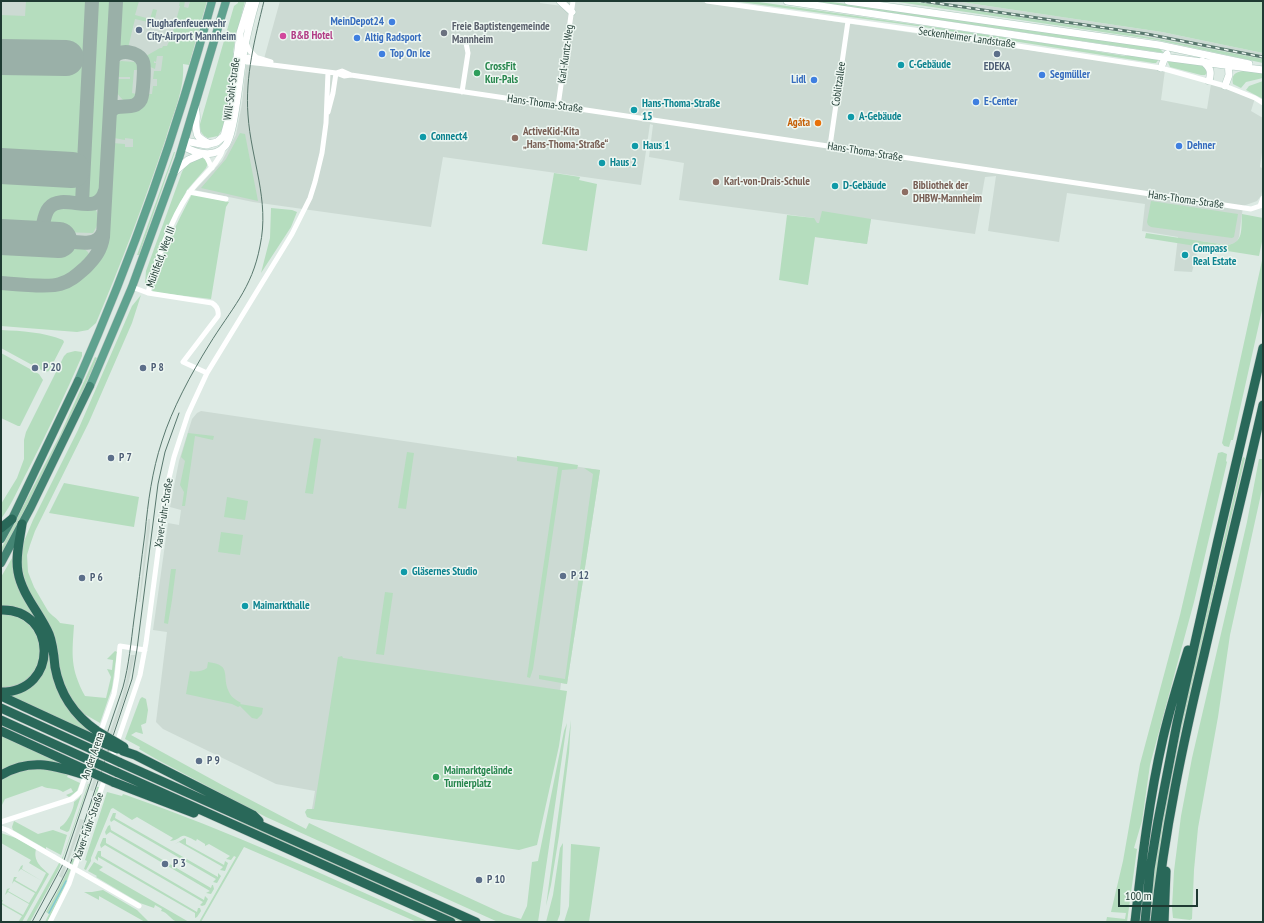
<!DOCTYPE html>
<html>
<head>
<meta charset="utf-8">
<style>
  body { margin:0 }
  #map { position:relative; width:1264px; height:923px; overflow:hidden; background:#ddeae4; font-family:"PT Sans Narrow",sans-serif }
  canvas { display:block }
  .frame { position:absolute; inset:0; border:2px solid #1e3a32; pointer-events:none }
  .scale { position:absolute; left:1118px; top:889px; width:80px; height:18px; box-sizing:border-box; border:2px solid #1e3a32; border-top:0; padding-left:5px; font-size:12px; line-height:14px; white-space:nowrap; color:#1e3a32; -webkit-text-stroke:3px #eef7f2; paint-order:stroke }
</style>
</head>
<body>
<div id="map">
<canvas width="1264" height="923"></canvas>
<div class="frame"></div>
<div class="scale">100 m</div>
</div>
<script>
const g = document.querySelector('canvas').getContext('2d');
g.lineJoin = 'round';
function paint(path, color) { g.fillStyle = color; g.fill(path, 'evenodd'); }
function strokePath(path, color, width, dash) { g.strokeStyle = color; g.lineWidth = width; g.lineCap = dash ? 'butt' : 'round'; g.setLineDash(dash || []); g.stroke(path); }
function label(font, color, halo, rows, align = 'center') {
  g.font = font + ' "PT Sans Narrow",sans-serif'; g.lineWidth = 3; g.setLineDash([]); g.textBaseline = 'middle'; g.strokeStyle = halo; g.fillStyle = color; for (const [text, x, y, turn = 0] of rows) {
    g.save(); g.translate(x, y); g.rotate((+turn || 0) * Math.PI / 180); g.textAlign = isNaN(turn) ? turn : align; if (halo) g.strokeText(text, 0, 0); g.fillText(text, 0, 0); g.restore();
  }
}
paint(new Path2D(`
  M1,1h189l-95,315 -94,-5z
  M280,1h260v2l22,3 7,-5h126l470,69 -4,30 46,9 4,-25 44,14 -4,13 12,7v27l-3,22 2,1 1,19 -2,9 -4,5 -14,5 -4,31 -3,6 -9,2 -27,-4 -8,31 -18,-1 4,-34 -36,-6 3,-27 -78,-11 -8,49 -71,-11 8,-55 -11,1 -10,57 -104,-15 -4,25 -52,-7 -1,-19 -135,-18 5,-37 -35,-6 4,-32 -3,-1 -9,61 -198,-28 -12,70 -178,-25 -58,-12 27,-29 14,-26 6,-31 4,-39 16,1z
  M910,1h45l207,31 101,21v6l-136,-26z
  M201,411l399,59 -33,214 -6,-1 -3,27 -247,105 4,-24 -39,-7 -113,-55 -7,-7 11,-90 -14,-2 15,-107 11,2 2,-15 -11,-3 9,-46 13,-42 5,-6z
  M148,519h2v9l-10,74h-1z
  M131,655h4l-9,39 -33,97 -3,-1 32,-93 4,-16z
  M80,819l4,1 -22,58 -3,-2 8,-17z`), '#ccdad3');
paint(new Path2D(`
  M26,1h86l-10,174c0,5 -1,17 -5,21 -13,10 -35,-5 -49,6 -10,8 -6,21 -14,27l-33,-2v-212l24,1z
  M120,1h19l-4,14 15,4 3,-10 4,1 -3,12 -6,-1v1l-13,-3 -7,29h-6l-4,-7z
  M180,1h5l-1,6 4,1 2,-7h17l-18,64 -6,-1c2,25 -10,50 -17,74 -21,62 -44,124 -70,185l-8,7 -11,2 -76,-6v-39l47,3 13,-1 16,-9 22,-20 4,-7 3,-8 6,-102 13,1v3h8v-8l-8,-1v2l-11,-2c-4,-8 -2,-22 5,-28 13,-4 23,2 28,-16h5l1,-8h4v-7h-4l1,-8h7l2,-15h-6l-1,6 -2,-1v2h2l-1,6 -7,-3 -2,-10 14,-8h2l1,-2h4l5,-11 8,-29h-1z
  M238,1h7l-10,39 -2,13 2,1 -9,63 -3,11 -5,8 -10,2c-6,-3 -8,-6 -8,-14l34,-118 4,-3z
  M733,1h19l42,6 257,37 74,12 8,-1 26,4 -3,4h-3l-229,-36z
  M810,1h15l304,43 31,5 4,4z
  M891,1h19l217,32 136,26v4l-106,-23z
  M955,1h308v52l-101,-21z
  M1167,60l34,4 5,2 1,7 -2,2h-4l-31,-8z
  M121,61l14,1 2,4v4h-3l-2,23 4,1 -3,5 -8,2c-7,-4 -12,-14 -9,-22h14v-2h-11l-4,-4 1,-9z
  M1243,71l20,2v5l-17,4 -5,6 -8,-4c-2,-9 2,-12 10,-13z
  M1263,81v18l-17,-9 3,-4z
  M240,133l5,1 13,67 -57,-13 25,-29z
  M174,152h1l-36,103h-2z
  M201,157l4,2 3,4 -2,5 -19,22 -11,21 -29,74 -2,-2 1,-12 36,-99 4,-8z
  M554,173l26,4 -1,3 18,4 -10,67 -45,-7z
  M192,194l37,8 -3,5 -15,92 -59,-7c7,-34 24,-67 40,-98z
  M1151,201l87,13 -4,23 -2,1 -81,-11 -3,-2 -1,-3z
  M62,206l30,2 4,2c4,9 2,15 -3,23l-33,-1 -1,-1 -11,-1c1,-11 0,-23 14,-24z
  M271,208l21,2 5,2 -6,15 -30,46 9,-35z
  M822,211l49,8 -4,25 -52,-7 -7,48 -29,-5 8,-65 27,3 3,5h2z
  M1242,214l21,4v19l-4,19 -114,-18 1,-5 81,12c17,-2 14,-16 15,-31z
  M1,247l57,3 1,-2 25,1 3,2 2,3 -3,7 -15,13 -17,8 -53,-3z
  M1263,256v50l-30,134h-2l-2,7 -5,-1 -2,-3z
  M141,295l-9,28 -43,99 -54,109 -5,14 -3,10 1,17 6,15 14,24c4,5 9,7 12,12l14,2c-2,30 -4,43 11,71l21,2 5,-21 -4,-8 5,1 1,-10 -6,-1 8,-8 2,1 -5,36 -12,35 -14,-8 -1,2 -17,-20 -41,-110 -6,-22 1,-19 11,-26 45,-90 54,-124z
  M1,330c21,1 42,2 62,10l1,2 -15,29 -4,1 -44,-24z
  M75,351l7,1v4c-17,39 -35,77 -54,114 -9,17 -16,34 -27,49v-15l16,-26 7,-19v-19l2,-8 38,-76 3,-3z
  M1,353l38,21 4,6 -23,46h-2l-17,-8z
  M95,357l2,1c-28,67 -61,132 -96,196v-5l59,-114z
  M188,433l26,3 -1,4 -18,-4 -10,70h-3l2,-14 -4,-7 5,-24 -4,-4z
  M314,438l7,1 -8,55 -8,-1z
  M407,452l7,1 -8,56 -8,-1z
  M1222,452l5,2 -1,7 1,1 -33,140 -44,163 -8,56 -8,27 3,1 -10,73h-21l1,-5 18,2 1,-6 -15,-1 12,-51 17,-97 40,-149 38,-162z
  M517,456l61,9 -1,4 -15,1 -29,199 -3,9 -3,-1 31,-210 -41,-6z
  M1243,457l2,1 -66,282 -17,92 -10,83 -3,-1 8,-62 21,-117z
  M1259,459h4v26l-33,150 -12,82 -20,111 -4,42 -2,49 -2,1 -17,-2 -1,-10 2,-37 7,-55 11,-58 55,-236z
  M584,468l16,2 -33,214 -28,-5v-4l26,4 28,-205z
  M64,483l75,14 -5,30 -85,-14z
  M227,497l21,4 -3,19 -21,-3z
  M221,532l22,3 -3,20 -22,-3z
  M15,553l-1,7 31,72 9,42 36,59 -83,-38 34,-21 -1,-47 -39,-20v-30z
  M171,569h5l-4,31 -4,24 -4,-1z
  M385,592l8,1 -9,62 -8,-1z
  M1,614c6,1 13,1 18,4 29,14 27,56 -3,68 -4,2 -10,1 -15,2z
  M342,656l1,2 224,33 -8,55 -22,99 -18,5 -207,-31 -5,-2 -2,-5 2,-3h7l24,-152z
  M208,662c25,3 13,14 21,30 2,5 7,8 12,11l-1,1 23,4 -1,6 -5,5 -5,-1 -12,-12 -2,1 -6,-3 -46,-10 4,-23c6,1 11,1 17,-3z
  M142,697l4,2 2,11 -2,13 -5,2 2,9 -7,-2 -5,3 93,51 82,43 3,-6 84,40 111,51 17,5 6,-13 5,-44 6,-1 26,-130 3,-8 -29,199h-40l-232,-105 -110,-58 -17,-10 1,-2 -15,-8 15,-40z
  M571,720l-2,33 -10,83 -8,49 -5,21z
  M1,736l68,30 -20,-3 -48,9z
  M46,768l22,7 -1,2 13,6 -3,8 -8,6 -3,-2 7,-3 -2,-4 -8,4c-7,-5 -14,-2 -21,-6l-37,13 -4,8v-28l22,-10z
  M88,784h1l-30,85 -29,53h-4l37,-66z
  M97,787h2l-34,99 -16,33 -2,3h-2l4,-8 -3,-2c24,-39 39,-82 51,-125z
  M107,792l15,4 1,-2 3,1c104,36 203,82 303,127h-12l-173,-75 -43,75h-2l37,-65 -2,-1 -3,4 -5,-1 4,-3 -21,-12 -4,2v-2l-8,-5 -1,2c-19,-11 -11,-2 -26,0l3,-3 -36,-21 -5,3 -19,-12 -2,1 -20,49v3l-5,9 -2,-1 3,-8 -2,-1z
  M82,793l-13,38 -2,1 -7,-3v-2c7,-3 14,-18 14,-25l5,-4z
  M113,813h3l-1,5 103,59v-4l3,3 -4,7 -4,-1 3,-3 -102,-59 -3,2 -1,-2z
  M240,820l226,102h-5l-222,-100z
  M14,821l24,13 15,-4 14,5 -6,20 -15,-8v2l-33,-19 -1,-3z
  M110,825l1,5 100,58 1,-3h1l1,4 -3,5 -5,-1 4,-2 -100,-59 -4,3 -1,-3 3,-6z
  M1,833l15,5 20,11c-3,12 5,18 13,25l-27,48h-4l4,-6 -21,-12v-4h2l-1,3 21,12 6,-11 -21,-12 -3,3 2,-6 3,-1 -2,3 21,12 6,-10 -21,-12 -2,3 2,-7h3l-2,3 21,12 6,-11 -21,-12 -3,3 3,-6 2,-1 -1,4 20,12 4,-8 -17,-10 2,-3 -30,-17z
  M103,838h3v5l98,57 1,-4 3,3 -3,6 -3,1 -2,-1 3,-3 -98,-57 -4,3 -1,-3z
  M185,838l1,1v5l38,21 1,-4 3,2 -3,8 -5,-1 3,-3 -44,-25 -4,2z
  M563,843l-3,71 -3,8h-11l7,-27 7,-47z
  M571,844l29,3 -11,75h-25l5,-16z
  M98,851h3v5l96,56 1,-4h2l1,3 -4,6 -2,1v-5l-97,-56v4l-3,-3z
  M94,862l9,5 -4,3 90,52c-3,0 -8,1 -11,0 -7,-1 -10,-10 -17,-11l1,-2 -7,-4 -1,3 -14,-5 -44,-26 1,-1 -9,-5z
  M103,890l34,20 12,12h-4l-46,-26v4l-15,-8h8z`), '#b5ddbe');
strokePath(new Path2D(`
  M49,913l17,-32`), '#81c9d3', 1.5);
strokePath(new Path2D(`
  M110,113c6,-13 24,0 31,-14 2,-5 4,-32 2,-37 -4,-11 -25,-14 -30,-3
  M82,203l10,-202
  M31,239l7,-2 2,-2c4,-9 3,-20 9,-27 14,-17 49,11 56,-17
  M59,240c14,1 38,9 44,-8
  M1,283c14,1 48,5 59,1 11,-3 18,-10 26,-17 9,-9 15,-17 17,-30l13,-236`), '#9ab0a8', 14);
strokePath(new Path2D(`
  M1,57l65,1
  M1,166l71,4
  M1,237l58,3`), '#9ab0a8', 36);
const secondary = new Path2D(`
  M560,1l12,11
  M787,1l369,55 107,14
  M848,1l311,44 90,19
  M1202,61c8,6 10,10 7,20
  M1161,68l4,-11 2,-3
  M1225,86l4,-11 -1,-14
  M195,107c1,4 2,9 1,14 0,15 0,16 14,23
  M185,141l21,4 11,-3 7,-6 6,-22 10,-81 10,-32
  M183,146c12,7 31,13 42,0 10,-10 15,-76 19,-95 3,-17 7,-33 12,-50
  M173,173l15,-13 14,-6`);
const primary = new Path2D(`
  M78,381c54,-123 99,-250 134,-380
  M90,386l42,-99 47,-129 47,-157`);
const trunk = new Path2D(`
  M1,539l11,-20 66,-138
  M1,563l30,-56 59,-121`);
const motorway = new Path2D(`
  M22,524c-2,15 -7,32 -4,48 4,23 22,41 31,62 4,10 5,22 6,33 5,28 19,48 42,64
  M1,528l11,-9
  M1,610c56,-2 59,82 0,82
  M1,696l93,43
  M1,708l90,41
  M1,720l86,39
  M1,731l83,38
  M123,751l12,4 118,60 6,6
  M119,762l357,160
  M116,772l335,150
  M1,775c29,-17 51,-10 81,-1
  M113,782l81,31
  M1135,922c7,-62 14,-123 28,-184 7,-30 16,-59 25,-88
  M1145,922l5,-53 8,-48 19,-98 41,-183 45,-192
  M1155,922c9,-90 28,-179 49,-267 19,-83 40,-166 59,-250
  M1164,922l2,-51`);
strokePath(secondary, '#b0cbc0', 8);
strokePath(primary, '#bcc4c2', 9);
strokePath(trunk, '#bcc4c2', 9);
strokePath(motorway, '#bcc4c2', 10);
strokePath(new Path2D(`
  M707,1l207,29 247,38 64,18 30,12 8,5
  M246,43l3,7 8,8
  M240,57l18,1 13,4
  M241,61l95,12 8,3 7,-1 900,134 9,-3 3,-8
  M336,73l6,-2 9,4
  M462,92l6,-39 -3,-15
  M558,106l15,-105
  M328,112l5,-19 3,-20
  M830,146l18,-125
  M203,154l4,4 5,10
  M189,192l37,7
  M132,287l16,6 64,10c5,3 7,7 6,13l-35,46 24,11
  M148,293c7,-30 23,-74 41,-100 11,-16 29,-27 35,-46
  M90,762l24,-68 3,-17 3,-31 25,4
  M1,822l71,-23 8,-7 7,-21
  M1,828l6,2 47,27
  M87,876l52,30
  M50,922l19,-38 71,-209 6,-32 20,-152 8,-34 14,-43 19,-41 85,-139 18,-36 5,-16 7,-29 4,-30 2,-51`), '#fff', 5);
strokePath(secondary, '#fff', 7);
strokePath(primary, '#5fa28f', 8);
strokePath(trunk, '#448574', 8);
strokePath(motorway, '#296859', 9);
strokePath(new Path2D(`
  M32,922l30,-56 61,-179c6,-22 8,-45 11,-68 4,-28 7,-57 11,-86 3,-31 7,-62 17,-92 10,-32 29,-67 47,-96 22,-36 43,-56 51,-99 10,-46 -9,-86 -12,-131 -3,-39 7,-77 16,-114
  M39,922l19,-34 13,-26 61,-183 5,-30 21,-165 7,-32 14,-39`), '#58776d', 1);
const rail = new Path2D(`
  M922,1l225,33 116,23`);
strokePath(rail, '#58776d', 3);
strokePath(rail, '#eef7f2', 1.5, [4.5]);
const motorwayBridge = new Path2D(`
  M97,731l27,16
  M94,739l24,10
  M91,749l28,13
  M87,759l29,13
  M84,769l29,13`);
strokePath(motorwayBridge, '#bcc4c2', 10, []);
strokePath(new Path2D(`
  M54,857l33,19`), '#fff', 5);
strokePath(motorwayBridge, '#296859', 9);
for (const [x, y, r, color] of [
  [392,22,4,"#3f7fe0"],
  [139,30,4,"#5c6f8a"],
  [444,33,4,"#6b7280"],
  [283,36,4,"#d1479c"],
  [357,38,4,"#3f7fe0"],
  [382,54,4,"#3f7fe0"],
  [997,54,4,"#5c6f8a"],
  [901,65,4,"#0f9aa8"],
  [477,73,4,"#2e9e5b"],
  [1042,75,4,"#3f7fe0"],
  [814,80,4,"#3f7fe0"],
  [976,102,4,"#3f7fe0"],
  [634,110,4,"#0f9aa8"],
  [851,117,4,"#0f9aa8"],
  [818,123,4,"#e8710a"],
  [423,137,4,"#0f9aa8"],
  [515,138,4,"#8d6e63"],
  [635,146,4,"#0f9aa8"],
  [1179,146,4,"#3f7fe0"],
  [602,163,4,"#0f9aa8"],
  [716,182,4,"#8d6e63"],
  [835,186,4,"#0f9aa8"],
  [905,192,4,"#8d6e63"],
  [1185,255,4,"#0f9aa8"],
  [35,368,4,"#5c6f8a"],
  [143,368,4,"#5c6f8a"],
  [111,458,4,"#5c6f8a"],
  [404,572,4,"#0f9aa8"],
  [563,576,4,"#5c6f8a"],
  [82,578,4,"#5c6f8a"],
  [245,606,4,"#0f9aa8"],
  [199,761,4,"#5c6f8a"],
  [436,777,4,"#2e9e5b"],
  [165,864,4,"#5c6f8a"],
  [479,880,4,"#5c6f8a"]
]) { const dot = new Path2D(); dot.arc(x, y, r, 0, 2 * Math.PI); g.fillStyle = color; g.fill(dot); strokePath(dot, '#eef7f2', 1.5); }
label('bold 11px', '#366cbe', '#eef7f2', [
  ["MeinDepot24",384,22,"right"],
  ["Altig Radsport",365,38],
  ["Top On Ice",390,54],
  ["Segmüller",1050,75],
  ["Lidl",806,80,"right"],
  ["E-Center",984,102],
  ["Dehner",1187,146]
], 'left');
label('bold 11px', '#4e5e75', '#eef7f2', [
  ["Flughafenfeuerwehr",147,24],
  ["City-Airport Mannheim",147,37],
  ["EDEKA",997,67,"center"],
  ["P 20",43,368],
  ["P 8",151,368],
  ["P 7",119,458],
  ["P 12",571,576],
  ["P 6",90,578],
  ["P 9",207,761],
  ["P 3",173,864],
  ["P 10",487,880]
], 'left');
label('bold 11px', '#5b616d', '#eef7f2', [
  ["Freie Baptistengemeinde",452,27],
  ["Mannheim",452,40]
], 'left');
label('bold 11px', '#b23c85', '#eef7f2', [
  ["B&B Hotel",291,36]
], 'left');
label('11px', '#1e3a32', '#eef7f2', [
  ["Seckenheimer Landstraße",967,38,8],
  ["Karl-Kuntz-Weg",566,54,-82],
  ["Coblitzallee",839,84,-82],
  ["Will-Sohl-Straße",232,89,-82],
  ["Hans-Thoma-Straße",545,104,8],
  ["Hans-Thoma-Straße",865,152,9],
  ["Hans-Thoma-Straße",1186,200,8],
  ["Mühlfeld, Weg III",161,257,-70],
  ["Xaver-Fuhr-Straße",164,513,-81],
  ["An der Arena",93,756,-71],
  ["Xaver-Fuhr-Straße",89,826,-71]
]);
label('bold 11px', '#0d838f', '#eef7f2', [
  ["C-Gebäude",909,65],
  ["Hans-Thoma-Straße",642,104],
  ["15",642,117],
  ["A-Gebäude",859,117],
  ["Connect4",431,137],
  ["Haus 1",643,146],
  ["Haus 2",610,163],
  ["D-Gebäude",843,186],
  ["Compass",1193,249],
  ["Real Estate",1193,262],
  ["Gläsernes Studio",412,572],
  ["Maimarkthalle",253,606]
], 'left');
label('bold 11px', '#27864d', '#eef7f2', [
  ["CrossFit",485,67],
  ["Kur-Pals",485,80],
  ["Maimarktgelände",444,771],
  ["Turnierplatz",444,784]
], 'left');
label('bold 11px', '#c56008', '#eef7f2', [
  ["Agáta",810,123]
], 'right');
label('bold 11px', '#785e54', '#eef7f2', [
  ["ActiveKid-Kita",523,132],
  ["„Hans-Thoma-Straße“",523,145],
  ["Karl-von-Drais-Schule",724,182],
  ["Bibliothek der",913,186],
  ["DHBW-Mannheim",913,199]
], 'left');
</script>
</body>
</html>
